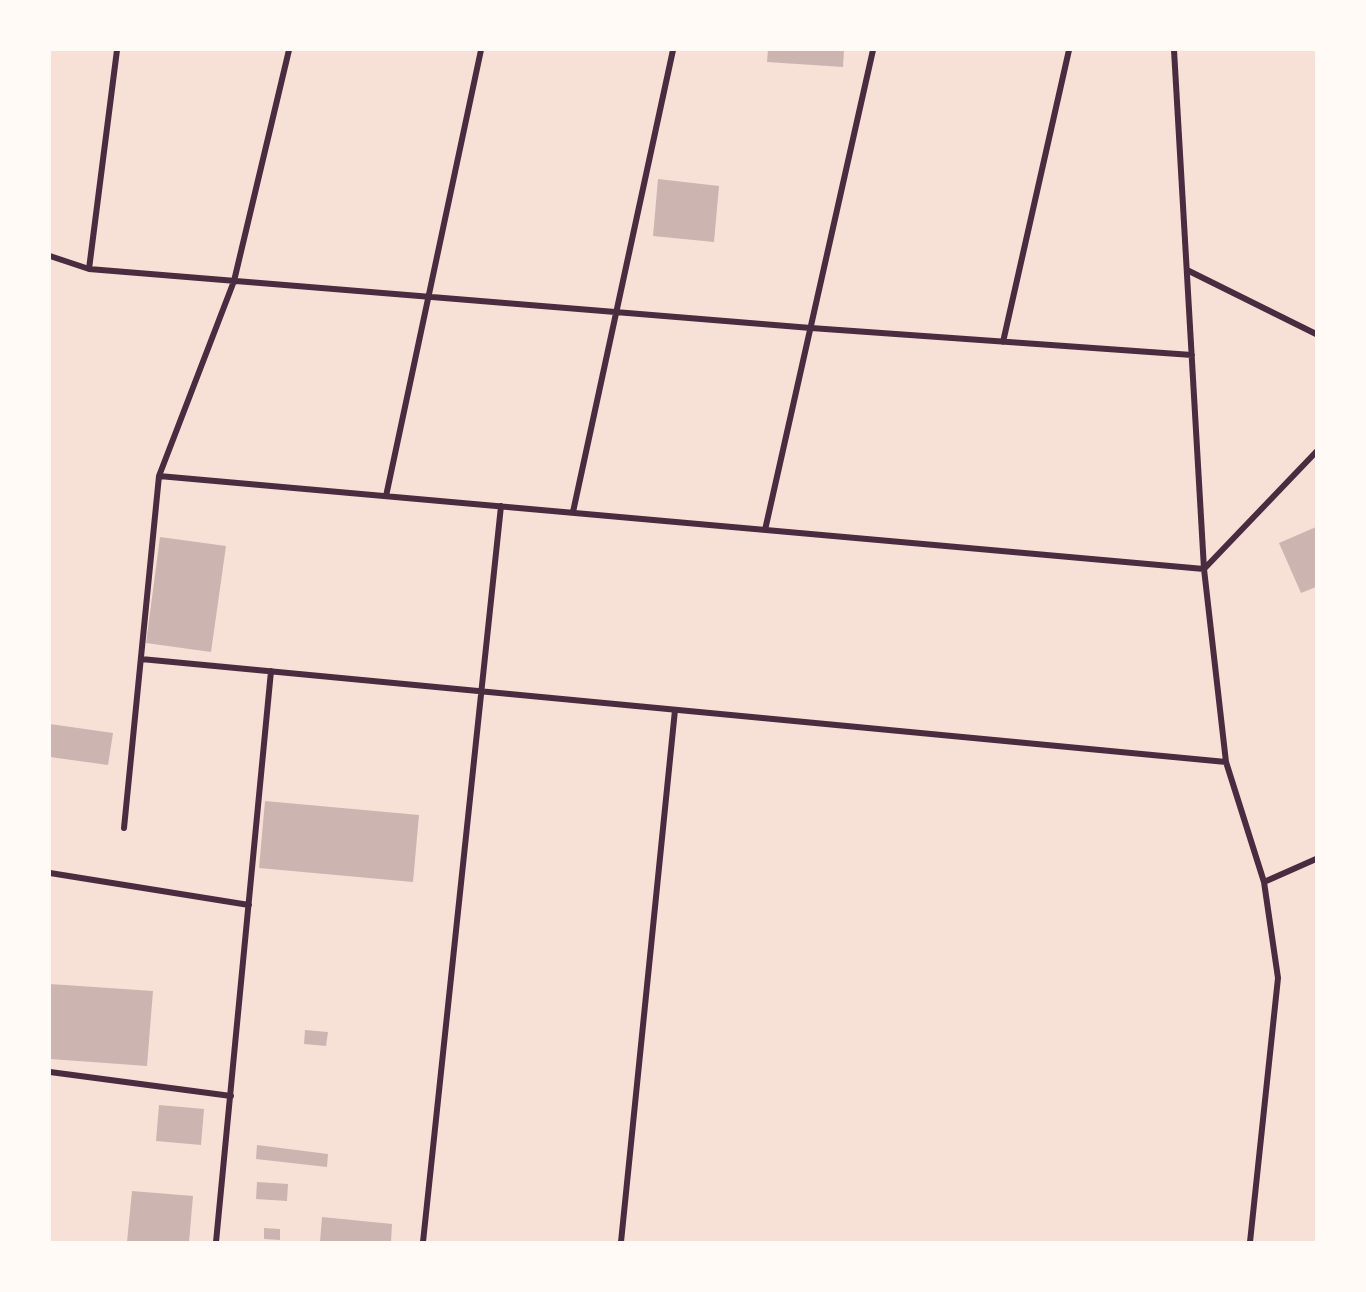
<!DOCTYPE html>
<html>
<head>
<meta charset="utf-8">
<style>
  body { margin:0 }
  #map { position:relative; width:1366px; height:1292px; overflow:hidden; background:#f7e1d7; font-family:Arial,sans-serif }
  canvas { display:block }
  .frame { position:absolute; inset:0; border:51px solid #fffaf5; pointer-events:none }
</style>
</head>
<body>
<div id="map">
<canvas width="1366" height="1292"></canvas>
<div class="frame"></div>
</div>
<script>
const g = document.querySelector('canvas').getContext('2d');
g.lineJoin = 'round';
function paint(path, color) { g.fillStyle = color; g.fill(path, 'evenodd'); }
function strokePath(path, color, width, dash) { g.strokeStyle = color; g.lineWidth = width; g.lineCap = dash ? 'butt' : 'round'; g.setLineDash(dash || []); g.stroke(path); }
paint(new Path2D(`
  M768,50h76l-1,17 -76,-5z
  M658,179l61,7 -5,56 -61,-6z
  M1316,527v60l-15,6 -22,-50z
  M160,537l66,9 -15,106 -65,-9z
  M50,724l63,9 -5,32 -58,-8z
  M265,801l154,14 -6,67 -154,-14z
  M50,984l103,7 -6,75 -97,-7z
  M305,1030l23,2 -2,14 -22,-2z
  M159,1105l45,4 -3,36 -45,-4z
  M257,1145l71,9 -1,13 -71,-8z
  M257,1182l31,2 -1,17 -31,-2z
  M132,1191l61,5 -4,46h-62z
  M322,1217l70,7 -1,18h-71z
  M264,1228l16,1v11l-16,-1z`), '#ccb4b1');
strokePath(new Path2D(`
  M1174,50l30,519 22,193 38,120 14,96 -28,264
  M50,256l39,13 722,59 381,27
  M89,269l28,-219
  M1187,270l129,64
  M1003,342l66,-292
  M159,476l1045,93
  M386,496l95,-446
  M573,512l100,-462
  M765,530l108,-480
  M1204,569l112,-117
  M141,659l1085,103
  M124,828l35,-352 75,-195 55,-231
  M50,873l199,32
  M1264,882l52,-23
  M50,1072l181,24
  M216,1242l55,-571
  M423,1242l78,-736
  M621,1242l54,-532`), '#4a2c40', 6);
</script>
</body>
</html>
